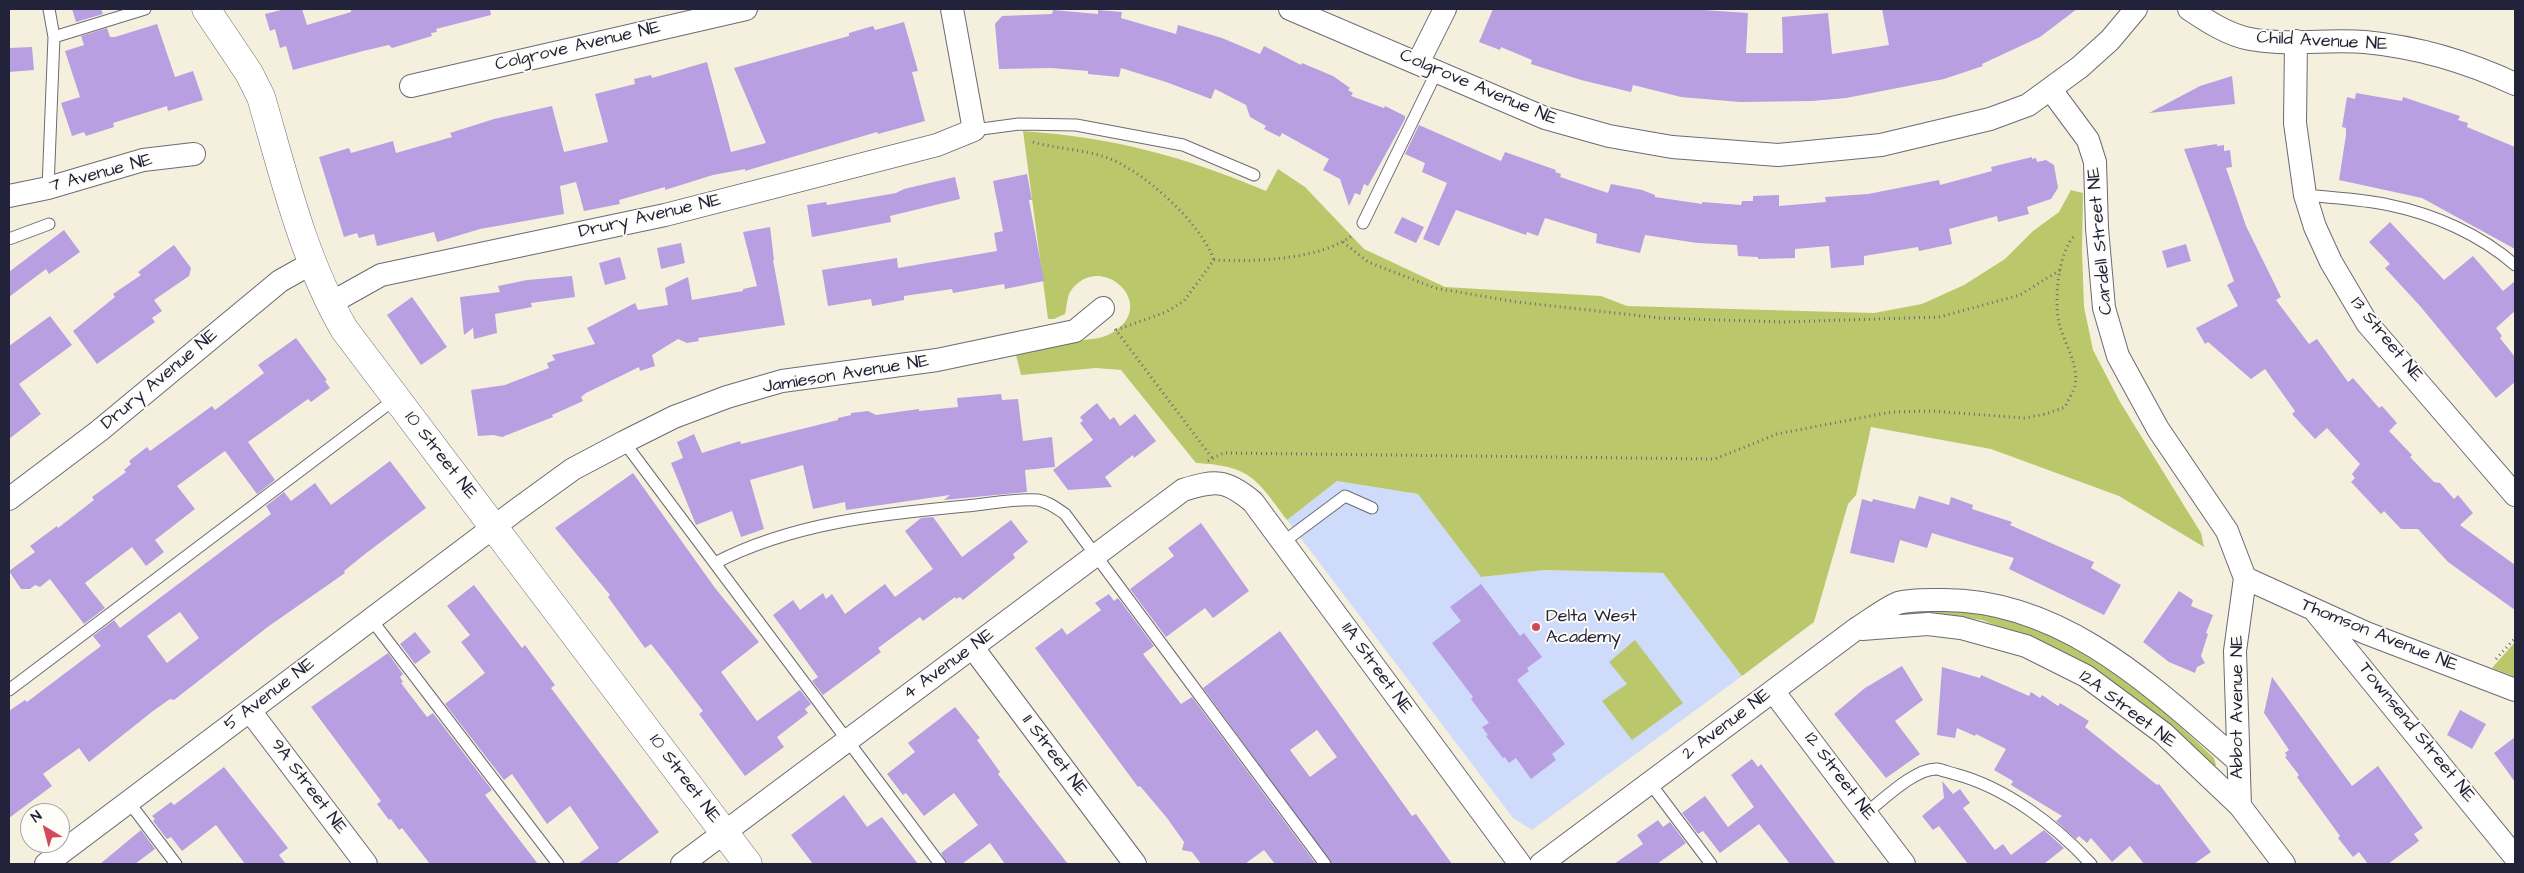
<!DOCTYPE html>
<html>
<head>
<meta charset="utf-8">
<style>
  body { margin:0 }
  #map { position:relative; width:2524px; height:873px; overflow:hidden; background:#f5f0de; font-family:"Architects Daughter",sans-serif }
  canvas { display:block }
  .frame { position:absolute; inset:0; border:10px solid #22223b; pointer-events:none }
  .north { position:absolute; left:20px; top:803px; width:50px; height:50px; box-sizing:border-box; background:#fdfcf7; border:1px solid #a5a5ac; border-radius:50%; rotate:323deg; font-size:14px; font-weight:700; line-height:20px; text-align:center; color:#22223b }
  .north::after { content:''; display:block; margin:auto; width:18px; height:22px; background:#d1495b; clip-path:polygon(50% 0,100% 100%,50% 72%,0 100%) }
</style>
</head>
<body>
<div id="map">
<canvas width="2524" height="873"></canvas>
<div class="frame"></div>
<div class="north">N</div>
</div>
<script>
const g = document.querySelector('canvas').getContext('2d');
g.lineJoin = 'round';
function paint(path, color) { g.fillStyle = color; g.fill(path, 'evenodd'); }
function strokePath(path, color, width, dash) { g.strokeStyle = color; g.lineWidth = width; g.lineCap = dash ? 'butt' : 'round'; g.setLineDash(dash || []); g.stroke(path); }
function label(font, color, halo, rows, align = 'center') {
  g.font = font + ' "Architects Daughter",sans-serif'; g.lineWidth = 4; g.setLineDash([]); g.textBaseline = 'middle'; g.strokeStyle = halo; g.fillStyle = color; for (const [text, x, y, turn = 0] of rows) {
    g.save(); g.translate(x, y); g.rotate((+turn || 0) * Math.PI / 180); g.textAlign = isNaN(turn) ? turn : align; if (halo) g.strokeText(text, 0, 0); g.fillText(text, 0, 0); g.restore();
  }
}
paint(new Path2D(`
  M1337,481l81,13 64,83 62,-7 119,3 79,103 -210,154 -19,-12 -226,-298z`), '#cedbfa');
paint(new Path2D(`
  M1023,131c92,7 157,24 243,60l12,-22 27,18 59,62 81,38 156,9 26,10 247,7 48,-9 42,-19 41,-26 28,-28 26,-19 12,-22 12,3 -1,58 2,56 9,43 27,52 81,131 3,14 -85,-51 -128,-47 -120,-22 -15,68 -8,9 -34,118 -72,54 -79,-103 -119,-3 -63,7 -63,-83 -81,-13 -50,39c-31,-42 -37,-54 -91,-57l-75,-93 -25,-2 -75,7 -5,-20c23,-5 45,-10 68,-15 8,-1 19,-2 26,-6 53,-28 -11,-86 -40,-42 -3,5 -3,15 -5,22l-11,5h-6z
  M1954,607c19,4 41,7 60,13 81,30 138,79 200,138l2,7 -2,2 -174,-124 -58,-23 -58,-8 -12,2 2,-6z
  M1635,640l48,63 -51,37 -30,-39 25,-17 -18,-22z
  M2515,642v35l-23,-9z`), '#bac86b');
paint(new Path2D(`
  M72,9h29l2,5 -27,8z
  M285,9h17l5,16 44,-13v-3h139l1,6 -55,14 1,3 -6,1 1,3 -40,12 -3,-3 -26,6 -70,19 -7,-24 -6,2 -5,-19 -5,2 -5,-17z
  M1493,9h196l59,4 -2,40h37l-1,-36 46,-4 4,41 57,-9 -7,-36h195l-37,28 -58,27 1,2 -39,13 -98,19 -34,3 -72,1 -59,-5 -48,-12 -2,7 -50,-12 -50,-16 1,-4 -31,-13 -1,3 -21,-8z
  M1053,10l45,4v-4l24,2 -1,6 55,16 2,-9 44,13 38,16 4,-8 37,19 1,-2 31,13 17,12 -2,2 5,3 -2,3 33,12 1,-2 20,10v3l-37,67 -4,-2 -4,11 -5,-2 -6,13 -9,-27 -17,-9 6,-11 -47,-26 -2,4 -16,-8 2,-3 -16,-9 -4,-12 -31,-16 -4,10 -45,-17 -45,-14 -2,9 -31,-3v-3l-37,-3 -52,1 -4,-45 7,-8 50,-2z
  M904,22l14,49 -6,1 13,49 -47,13 -1,-2 -132,39v-2l-32,6 -48,15v-3l-46,13 1,4 -36,7 -8,-29 -16,4 4,28 -84,15 -43,13 -3,-10 -57,14 -3,-12 -15,4 -2,-5 -13,4 -25,-80 30,-9 2,5 42,-12 3,12 56,-16 -2,-4 44,-14 58,-13 12,46 44,-10 -13,-48 40,-10 -1,-5 17,-4 1,3 55,-16 24,90 35,-9 -32,-75 115,-32v-3l24,-7 2,4z
  M157,24l18,53 18,-6 10,29 -35,11 -1,-5 -54,17 1,4 -28,9 -2,-4 -12,4 -11,-33 19,-6 -15,-46 19,-6 -3,-9 26,-8 3,9h5z
  M32,47l2,23 -25,2v-24z
  M2232,76l3,28 -86,9 51,-27z
  M2356,93l46,8 1,-4 57,19 -2,4 10,3 -1,4 48,20v102l-93,-51 -83,-18 7,-45v-7l-4,-1 5,-30 8,2z
  M1419,125l82,36 4,-9 51,18 -1,2 6,2 -1,3 48,16 3,-9 31,6 13,5v2l47,7v-2l39,3 1,-4h11v-5l26,-1v11l47,-4 -1,-5 43,-3 71,-14 1,5 52,-14 -1,-4 41,-10v2l4,-1 1,4 9,-2 8,5 4,23 -7,11 -24,8 2,7 -31,8 -1,-6 -48,13 3,15 -33,7 -1,-4 -54,9v9l-33,3 -2,-22 -34,3v9l-37,1v-2l-20,-1 -1,-11 -40,-2 -52,-8 -5,18 -44,-10 1,-9 -52,-16 -7,18 -11,-4 -1,3 -70,-25 -17,36 -16,-7 24,-56 -25,-11 3,-9 -20,-9z
  M2217,144v2l7,-1v6l6,-1 2,17 -6,1 20,58 35,71 -5,3 33,44 8,-5 31,43 5,-4 26,30 3,-2 15,17 -8,8 23,24 -2,2 24,25 6,1 14,16 4,-4 15,18 -13,12 55,40v45l-67,-48 -30,-33h-17l-17,-18 -3,3 -30,-32 4,-4 -3,-4 8,-10 -33,-36 -12,11 -23,-25 3,-3 -30,-42 -14,10 -43,-37 -3,2 -9,-16 42,-22 -11,-21 7,-4 -50,-132z
  M1027,174l5,26h-3l15,81 -39,8 -1,-5 -51,9 -1,-4 -48,7v4l-32,6 -1,-7 -43,7 -6,-36 75,-12 1,10 99,-17 -3,-18 9,-2 -10,-50z
  M955,177l5,22 -70,17 1,6 -79,15 -5,-32 19,-3 1,3 69,-12 8,-4z
  M1402,217l22,10 -8,16 -22,-10z
  M2390,222l54,58 29,-24 30,35 12,-10v30l-19,17 6,8 -2,2 15,19v25l-19,16 -76,-92 -35,-38 5,-4 -21,-22z
  M770,227l4,33h-1l12,65 -87,13 1,3 -12,2 -9,-4 -26,16 3,11 -15,5 -1,-4 -53,26 -5,4 2,4 -31,14 1,2 -51,20 -8,-2 -16,1 -7,-46 34,-5 44,-17 -2,-5 8,-3 -3,-5 43,-11 -8,-16 48,-25 3,7 30,-5 -3,-17 23,-11 4,23 51,-9v-2l14,-3 -14,-54z
  M64,230l16,22 -31,22 -3,-5 -37,28v-25z
  M681,243l4,20 -24,6 -4,-21z
  M2186,244l5,17 -24,7 -5,-17z
  M174,245l17,23 -2,8 -35,24 8,11 -10,7 3,4 -58,42 -24,-33 42,-34 -2,-3 28,-19 -3,-3z
  M620,257l6,22 -21,6 -6,-22z
  M572,276l3,21 -44,6 1,4 -37,7 2,19 -23,6 -1,-11 -9,7 -4,-38 40,-5 -2,-6 29,-6z
  M412,297l35,50 -26,18 -34,-50z
  M50,316l22,29 -53,39 22,30 -32,25v-93z
  M296,338l31,42 -2,1 5,7 -19,14 -3,-3 -60,43 27,38 -18,14 -32,-43 -48,35 18,23 -40,31 9,12 -18,14 -14,-19 -47,36 20,25 -21,16 -34,-45 -10,8 -5,-2 -5,4h-9l-12,-18 26,-19 -5,-6 27,-20 1,2 36,-28 -2,-3 34,-25 -2,-2 7,-6 -2,-3 18,-14 3,4 62,-45 3,4 49,-37 -6,-8z
  M1001,394l1,6 16,-1 5,42 29,-4 3,30 -30,3 2,22 -83,8 6,-5 -104,15 -1,-8 -32,7 -10,-44 -53,15 14,49 -23,8 -9,-26 -36,14 -25,-62 12,-5 -6,-16 17,-8 8,19 38,-12 1,3 97,-24v-2l13,-3v-2l17,-2 8,4 43,-6v2l39,-4 -1,-9z
  M1097,403l13,17 4,-3 6,9 15,-12 21,27 -22,17 -1,-3 -28,22 7,10 -44,3 -15,-20 40,-30 -13,-17 3,-2 -3,-4z
  M390,461l36,47 -61,46 -21,17 1,2 -76,53 -95,74 -4,-1 -17,12 -64,51 -10,-14 -36,26 9,12 -43,32v-107l16,-11 2,2 74,-56 -8,-10 21,-16 6,8 151,-114 -5,-8 18,-14 7,9 24,-18 16,22zM180,612l19,26 -32,25 -20,-27z
  M633,473l82,115 44,54 -38,30 36,49 43,-31 11,14 -6,5 3,4 -31,24 7,10 -39,29 -46,-62 4,-3 -33,-43 -19,-24 -6,4 -37,-51 2,-2 -55,-67z
  M1919,496l30,9 2,-8 22,8 -1,4 40,13 -2,3 84,37 -3,6 30,17 -17,30 -95,-46 5,-11 -82,-25 -5,15 -27,-8 -6,23 -44,-10 12,-54 10,3 1,-3 42,10z
  M933,517l29,40 49,-37 17,22 -15,12 2,4 -52,42 -3,-3 -4,2 -1,-2 -32,24 -3,-4 -42,31 3,4 -58,43 -11,-14 6,-4 -45,-62 20,-15 7,10 23,-17 3,6 6,-5 13,20 40,-30 10,13 38,-28 -28,-38 16,-13z
  M1201,523l48,68 -36,27 -8,-10 -39,29 -36,-48 44,-33 -6,-8z
  M1481,584l39,52 4,-3 18,24 -15,11 2,3 -12,9 48,64 -13,10 4,6 -25,19 -15,-21 -7,5 -4,-6 -2,1 -17,-22 2,-1 -6,-8 7,-4 -18,-24 2,-2 -41,-54 29,-22 -11,-14z
  M474,585l48,63 3,-3 30,40 -4,3 108,144 -43,32h-38l21,-16 -29,-42 -23,18 -35,-50 -8,6 -59,-76 40,-31 -24,-31 9,-7 -23,-29z
  M2179,591l14,9 -2,6 22,9 -7,18 2,1 -7,22 4,7 -8,4 -2,6 -26,-11 -26,-20z
  M1109,594l5,7 4,-3 36,48 -11,8 38,50 11,-7 124,167h-41l-11,-14 -19,14h-44l-9,-12 -10,-2 2,-8 -17,-24 -27,-32 -2,1 -103,-139 27,-20 5,7 34,-25 -6,-7z
  M1280,631l132,185 4,-2 36,50h-120l-129,-176zM1317,730l20,27 -27,20 -20,-27z
  M415,632l16,20 -16,12 -15,-20z
  M388,653l15,21 -3,3 3,5 -2,1 26,34 6,-4 59,77 -7,5 53,69h-108l-28,-36 -3,2 -8,-11 -2,1 -12,-16 4,-3 -70,-94z
  M1902,666l21,34 -28,21 25,33 -34,24 -52,-64 31,-26z
  M1942,667l38,11 1,-3 48,21 2,-4 9,6 2,-3 16,11 2,-3 29,18 -4,6 72,58 2,-1 52,68 -17,12h-50l-14,-18 -18,16 -21,-24 -4,5 -8,-7 -3,3 -20,-18 6,-5 -51,-31 2,-4 -19,-11 12,-21 -30,-15 -1,2 -18,-8 -2,10 -18,-3z
  M2272,677l80,109 26,-20 45,62 -9,6 5,7 -31,23h-20l-9,-12 -6,5 -15,-19 2,-2 -43,-59 2,-2 -14,-18 2,-1 -2,-3 4,-3 -25,-37z
  M955,707l25,31 -3,2 23,32 -2,2 70,90h-63l-15,-21 -28,21h-15l-6,-11 37,-28 -24,-32 -30,23 -18,-23 -3,2 -16,-21 28,-22 -7,-9z
  M2460,710l26,14 -14,25 -25,-14z
  M2515,737v45l-21,-29z
  M1752,759l6,8 3,-3 75,100h-46l-31,-40 -39,29 -17,-22 -5,3 -16,-21 23,-17 23,31 26,-20 -23,-32z
  M224,767l64,81 -9,7 7,9h-41l-29,-39 -34,26 -11,-14 -4,2 -14,-18 2,-2 -3,-3 19,-14 3,3z
  M1942,781l11,13 7,-5 10,14 -7,5 32,42 8,-6 8,11 33,-25 20,18 -20,16h-76l-29,-38 -6,4 -11,-14 22,-18z
  M844,795l23,32 15,-10 36,47h-105l-22,-29z
  M1658,820l5,7 7,-5 16,21 -29,21h-43l29,-20 -6,-9z
  M141,830l14,19 -20,15h-35z`), '#b79fe2');
const service = new Path2D(`
  M54,37l91,-28
  M974,130l45,-6 57,1 107,20 71,30
  M48,188l6,-151 -5,-28
  M2305,195c28,3 57,4 84,10 45,9 92,30 126,60
  M1363,223l74,-152
  M9,239l40,-15
  M624,442l316,422
  M1282,543l63,-47 27,12
  M715,563c77,-40 165,-49 251,-57 23,-2 49,-8 72,-6 11,2 18,8 27,14l260,350
  M371,619l187,245
  M9,690l386,-291
  M1650,783l61,81
  M128,801l48,63
  M1866,813c17,-13 49,-45 71,-44 6,1 13,4 18,5 52,14 100,51 136,90`);
const minor = new Path2D(`
  M1290,9l255,109 64,18 63,11 106,8 103,-10 109,-26 38,-14 52,-38 30,-27 26,-31
  M2189,9c18,12 39,26 61,30 38,7 77,0 115,3 52,5 103,20 150,42
  M2296,41l-1,82 10,72 10,32 16,35 36,61 148,172
  M1418,63l27,-54
  M411,86l335,-77
  M2051,90l37,50 7,22 2,66 7,80 14,48 40,73 69,102 18,47 -10,73 5,155
  M9,196l39,-8 95,-28 51,-6
  M329,304l52,-29 284,-60 272,-70 37,-15 -22,-121
  M9,499l90,-68 181,-150 32,-18
  M2245,578l121,55 149,57
  M2315,611l200,246
  M1862,629l66,-5 33,4 65,18 60,30 77,57 77,73 44,58
  M973,648l162,216
  M1773,691l131,173
  M250,711l116,153
  M46,864l469,-353 58,-42 51,-27 50,-25 53,-20 55,-16 155,-21 138,-29 28,-23
  M682,864l501,-374c32,-10 43,-11 70,12l267,362
  M1541,864l315,-235c13,-8 28,-20 42,-26 13,-4 32,-3 46,-3 119,0 209,87 293,160`);
const tertiary = new Path2D(`
  M206,9l43,64 12,24c23,79 42,161 83,232l404,535`);
strokePath(service, '#6c6a74', 13);
strokePath(minor, '#6c6a74', 24);
strokePath(tertiary, '#6c6a74', 29);
strokePath(new Path2D(`
  M1033,142c24,7 48,7 72,15 37,12 96,66 109,103
  M1343,242l25,20 67,26 82,14 143,16 123,4 156,-5 81,-22 40,-25
  M1115,329l97,129
  M1116,330l50,-18 18,-11 30,-41c39,2 109,0 140,-26
  M1208,461l15,-8 492,6 62,-25 114,-22 40,-1 93,7 22,-4 19,-7c3,-7 8,-14 10,-21 4,-22 -11,-43 -16,-63 -5,-23 -1,-71 16,-88
  M2496,659l19,-21`), '#6c6a74', 3, [1, 4]);
strokePath(service, '#fff', 11);
strokePath(minor, '#fff', 22);
strokePath(tertiary, '#fff', 28);
for (const [x, y, r, color] of [
  [1536,627,5,"#d1495b"]
]) { const dot = new Path2D(); dot.arc(x, y, r, 0, 2 * Math.PI); g.fillStyle = color; g.fill(dot); strokePath(dot, '#fdfcf7', 2); }
label('18px', '#22223b', '#fdfcf7', [
  ["Child Avenue NE",2322,42,3],
  ["Colgrove Avenue NE",578,47,-13],
  ["Colgrove Avenue NE",1478,88,23],
  ["7 Avenue NE",101,174,-15],
  ["Drury Avenue NE",650,217,-13],
  ["Cardell Street NE",2101,241,-95],
  ["13 Street NE",2386,340,51],
  ["Jamieson Avenue NE",846,375,-9],
  ["Drury Avenue NE",160,380,-40],
  ["10 Street NE",440,456,52],
  ["Thomson Avenue NE",2379,636,22],
  ["4 Avenue NE",949,665,-36],
  ["11A Street NE",1376,669,54],
  ["5 Avenue NE",270,695,-37],
  ["Abbot Avenue NE",2238,707,-90],
  ["12A Street NE",2127,710,37],
  ["2 Avenue NE",1727,725,-37],
  ["Townsend Street NE",2416,733,51],
  ["11 Street NE",1054,756,53],
  ["12 Street NE",1839,777,53],
  ["10 Street NE",684,779,53],
  ["9A Street NE",308,787,53]
]);
label('18px', '#22223b', '#fdfcf7', [
  ["Delta West",1546,617],
  ["Academy",1546,638]
], 'left');
</script>
</body>
</html>
